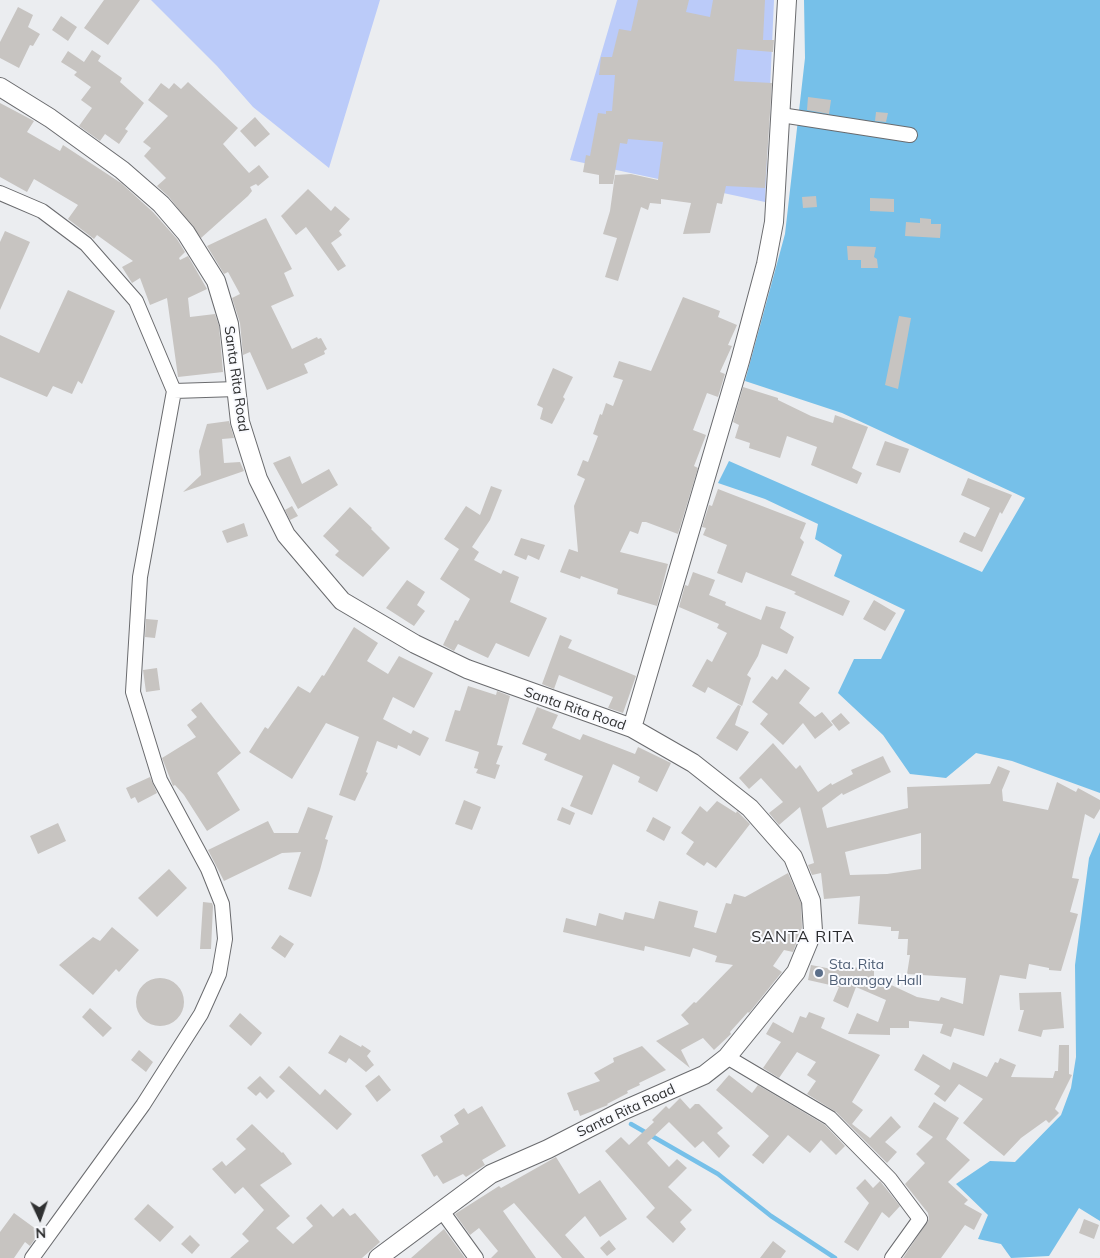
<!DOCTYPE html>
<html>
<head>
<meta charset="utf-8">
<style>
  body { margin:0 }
  #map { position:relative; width:1100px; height:1258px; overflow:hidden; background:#ebedf0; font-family:Mulish,sans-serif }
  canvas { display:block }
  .north { position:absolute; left:15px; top:1193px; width:50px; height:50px; -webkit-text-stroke:4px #f9fafe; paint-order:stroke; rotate:177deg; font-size:14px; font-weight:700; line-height:20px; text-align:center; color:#2f3031 }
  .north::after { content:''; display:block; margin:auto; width:18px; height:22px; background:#2f3031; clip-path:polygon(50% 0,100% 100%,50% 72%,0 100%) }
</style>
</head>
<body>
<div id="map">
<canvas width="1100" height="1258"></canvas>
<div class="north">N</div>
</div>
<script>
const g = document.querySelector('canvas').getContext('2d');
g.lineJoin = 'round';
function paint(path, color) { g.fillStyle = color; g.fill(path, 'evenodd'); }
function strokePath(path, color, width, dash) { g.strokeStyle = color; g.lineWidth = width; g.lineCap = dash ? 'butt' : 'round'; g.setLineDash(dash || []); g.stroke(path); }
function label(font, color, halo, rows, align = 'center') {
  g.font = font + ' Mulish,sans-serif'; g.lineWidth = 4; g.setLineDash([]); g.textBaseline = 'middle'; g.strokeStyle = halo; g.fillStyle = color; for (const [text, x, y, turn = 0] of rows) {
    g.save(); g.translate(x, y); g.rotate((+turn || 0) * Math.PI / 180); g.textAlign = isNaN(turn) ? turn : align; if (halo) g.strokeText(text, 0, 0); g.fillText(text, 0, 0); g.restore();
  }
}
paint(new Path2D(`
  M151,0h229l-51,168 -76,-61 -36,-41z
  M617,0h157l-9,202 -195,-42z`), '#bbcbf9');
paint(new Path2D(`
  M804,0h296v793l-88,-32 -36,-8 -30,25 -36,-4 -27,-39 -45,-42 16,-34h27l24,-49 -71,-34 8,-21 -27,-16 3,-15 -53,-25 -47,-16 11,-22 253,111 43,-74 -183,-85 -97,-32 40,-147 20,-176z
  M1100,832v389l-21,-13 -30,48 -38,2 -10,-14 -23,-5 10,-24 -32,-31 34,-23 25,1 46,-47 10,-27 5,-31 -1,-92 14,-107z`), '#76c0e9');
strokePath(new Path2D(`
  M631,1124l87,50 53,42 64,42`), '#76c0e9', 4.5);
paint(new Path2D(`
  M104,0h36l-32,45 -24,-17z
  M638,0h51l-3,12 24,5 3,-17h52l-2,40h11l-1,12 -36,-3 -3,32 38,2 -7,105 -39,-2 -4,18 -5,-1 -7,30 -27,1 8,-31 -30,-4v5l-11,-1 -2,7 -7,-3 -23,74 -13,-4 12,-39 -14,-4 7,-23 5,-36 16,-1 27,6 5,-38 -35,-3 -1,5 -7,-1 -7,41h-14v-9l-16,-3 3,-17 4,1 8,-43 8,1v-3h6l3,-36h-16l2,-18h11l7,-28 12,2z
  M18,7l15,8 -5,12 12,7 -7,12 -3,-1 -11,23 -19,-10v-16z
  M61,16l16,11 -9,14 -16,-11z
  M92,50l9,6 -3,5 24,17 -2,4 24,21 -19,26 3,2 -9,13 -14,-10 -5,7 -21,-15 13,-18 -11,-8 10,-13 -17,-12 3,-3 -16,-10 7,-11 16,11z
  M188,82l50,46 -15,16 26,29 10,-8 10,12 -11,9 -2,-2 -6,3 2,4 -4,5 -47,42 -32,-41 -12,-11 9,-8 -22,-22 7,-8 -8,-6 25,-26 -20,-16 13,-17 8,6 5,-6 7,6z
  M808,97l23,3 -2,14 -22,-4z
  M0,103l34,18 -7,11 33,19 3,-6 58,38 32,29 24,27 8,13 -6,6 1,2 8,-4 19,33 -19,9 2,19 25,-3 4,12 4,46 -45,5 -11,-79 -17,7 -10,-27 -8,5 -10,-16 11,-6 -36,-26 -3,4 -26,-20 10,-14 -44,-26 -7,13 -27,-15z
  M876,112l12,1 -2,9 -11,-1z
  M255,117l15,17 -15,13 -15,-16z
  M308,189l23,22 4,-5 15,13 -11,12 3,4 -11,8 15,23 -8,5 -32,-44 -10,8 -15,-19z
  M816,196l1,11 -14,1 -1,-11z
  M870,198l24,1v13l-24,-1z
  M266,218l26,51 -8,4 10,23 -23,10 21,43 25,-12 1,2 3,-1 6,11 -3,2 1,3 -21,10 4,9 -41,17 -17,-38 -7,3 -3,-32 -8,-25 8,-4 -12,-22 -4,2 -17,-28z
  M920,218l11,1v5h10l-1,14 -35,-2 1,-14 14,1z
  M5,231l25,11 -30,68v-68z
  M847,246l29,1 -2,10 3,2 1,9h-17v-8h-13z
  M68,290l47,21 -33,73 -4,-3 -6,13 -19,-8 -6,11 -47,-20v-42l39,18z
  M683,297l37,14 -2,6 19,8 -9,20 4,1 -12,26 5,2 -7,23 -11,-4 -14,37 13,5 -12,31 4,2 -20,66 -32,-12h-4l-4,12 -8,-3 -10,21 48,12 -11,42 -40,-12 1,-5 -37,-13 -1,3 -20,-7 9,-23 9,3 -4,-46 11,-27 -8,-4 6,-15 5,2 10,-26 -5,-2 7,-20 2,1 4,-12 7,3 10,-26 -10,-3 6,-16 32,10z
  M899,316l12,2 -13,71 -13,-4z
  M553,368l20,9 -10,20 2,2 -13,25 -12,-5 3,-11 -6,-3z
  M743,387l35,11v2l33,16 22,7 2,-8 33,12 -16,41 10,5 -5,11 -46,-19 6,-18 -30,-11 -7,22 -31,-10 1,-5 -15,-5 4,-13 -6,-3z
  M229,421l5,17 -12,1 2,24 16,-1 4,9 -61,21 18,-17 -2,-24 8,-27z
  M885,441l24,8 -9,24 -24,-8z
  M290,456l12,28 27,-15 9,16 -40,24 -25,-46z
  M968,478l44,17 -10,19 -2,-2 -18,40 -23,-10 5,-10 11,5 15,-29 -29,-13z
  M491,486l11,4 -12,30 -18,27 7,5 -5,8 27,14 2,-4 16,7 -9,25 37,16 -18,39 -33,-14 -8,15 -30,-14 -4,7 -11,-6 12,-25 3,1 12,-22 -30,-20 19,-30 -15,-10 22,-33 14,9z
  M718,489l88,34 -6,15 4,4 -13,33 59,26 -7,15 -49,-22 2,-2 -50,-20 -4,11 -25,-10 10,-28 -24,-10 3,-7 -4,-1 7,-22 3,1z
  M292,506l6,10 -8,4 -5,-10z
  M350,507l22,21 -1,1 19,19 -27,29 -28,-22 4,-4 -16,-15z
  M244,523l4,13 -21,7 -5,-12z
  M521,538l24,7 -6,15 -11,-5 -2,5 -12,-5z
  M693,572l22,8 -6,15 17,7 -1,3 36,15 5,-14 20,6 -6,16 14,9 -7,17 -25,-10 -4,12 -11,19 4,3 -9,28 -34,-19 -3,6 -13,-7 15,-27 5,3 15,-29 -10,-5 2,-4 -40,-17 6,-22 3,1z
  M407,580l18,12 -8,13 8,6 -11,15 -28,-18z
  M874,600l22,13 -11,18 -22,-12z
  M146,619l12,1 -3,18 -10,-1z
  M354,627l24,16 -11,18 21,13 11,-18 34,17 -19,35 -21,-11 -10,22 28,15 2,-4 16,8 -9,18 -22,-11 -1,4 -20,-8 -11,31 2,1 -13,28 -16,-6 20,-58 -33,-14 -34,56 -43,-27 16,-25 3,2 30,-43 12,7 12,-18 2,1z
  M560,635l12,5 -4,8 68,28 -13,37 -15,-5 5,-11 -54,-22 -5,14 -12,-5z
  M157,668l3,22 -14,2 -3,-22z
  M785,669l25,19 -11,15 16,14 7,-5 11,13 -18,14 -12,-16 -20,22 -23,-21 8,-10 -16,-12 20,-26 5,4z
  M468,686l28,9 1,-4 13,5 -13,49 6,1 -7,18 4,1 -5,14 -19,-6 2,-4 -4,-1 5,-16 -34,-11 10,-31 5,1z
  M201,702l40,51 -24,20 23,37 -33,21 -23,-36 -9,-10 -2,1 -11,-28 34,-21 -9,-12 10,-8 -6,-7z
  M738,705l3,1 -6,19 14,7 -12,19 -21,-13z
  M537,707l21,8 -6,13 28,12 3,-6 52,20 3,-7 33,16 -14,29 -19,-10 2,-5 -27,-13 -21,51 -22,-9 13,-30 -39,-16 3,-6 -25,-10z
  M841,713l9,10 -11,8 -8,-10z
  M773,743l23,26 4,-4 18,27 13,-9 1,2 21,-11 -2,-4 32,-14 8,16 -48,23 -1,-2 -20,15 5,20 81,-20 -1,-21 83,-3 8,-18 12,5 -8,19 1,11 45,9 9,-28 19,10 2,-4 22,12v9l-6,10 -9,-5 -13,64 7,1 -9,33 8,2 -17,57 -12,-1v-2l-20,-4 -3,15 -26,-4 -16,61 -30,-8 -3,9 -11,-4 3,-9 -34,-3v7h-19v7l-42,-1 9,-21 21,9 8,-22 -30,-13 -8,21 -15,-7 6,-14 -31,-7 3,-15 26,5 2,-6 24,5 2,-4 9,4v8l43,20 22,4 2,-4 22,7 3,-26 -59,-4 3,-19h-3l1,-16h-10l1,-8h-8v-4l-33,-3 2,-28 -36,3 -3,-26 -9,2 -4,-10 6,-2 -14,-56 -21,18 -10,-12 14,-11 -22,-24 -12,11 -10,-11zM921,833v36l-34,5 -37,1 -5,-23z
  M150,777l7,16 -19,10 -3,-6 -4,2 -5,-11z
  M464,800l17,7 -9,23 -17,-6z
  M717,801l19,12 1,-2 13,13 -34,44 -9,-6 -3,4 -18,-12 8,-12 -13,-9 19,-27 7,6z
  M308,807l25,9 -8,23 3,1 -8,30 -9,27 -23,-8 13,-37 -19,1 -58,28 -16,-31 60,-29 6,12h24z
  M562,807l13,6 -5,12 -13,-5z
  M653,817l18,10 -7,14 -18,-10z
  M58,823l8,18 -28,13 -8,-18z
  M169,869l18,19 -30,29 -19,-19z
  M788,873l13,30 1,25 -9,24 -9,-2 -11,16 9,6 -33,41 -1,-1 -18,20 1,2 -17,16 -11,-12 -22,12 9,18 -34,-27 33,-17 -8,-9 13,-13 2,1 37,-38 -18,-3 2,-6 -24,-8 -3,9 -45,-11 -1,5 -81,-19 3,-14 30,8 3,-13 24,7 2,-8 29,7 5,-18 39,10 -4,16 22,6 10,-30 5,1 3,-10 11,3z
  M203,902l9,1 1,3 -2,43h-11z
  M112,927l27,23 -20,22 -3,-3 -23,26 -34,-30 34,-28 7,4z
  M280,935l14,9 -9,14 -14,-10z
  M136 1002a24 24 0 1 1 48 0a24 24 0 1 1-48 0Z
  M1061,992l3,36 -21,2 -2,7 -23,-6 6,-21h-4l-1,-17z
  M90,1008l22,20 -9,9 -21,-20z
  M809,1012l16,6 -4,10 59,27 -28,47 11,8 -11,14 18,14 21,-22 10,11 -16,15 12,10 -10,11 -51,-51 -29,-18 9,-13 -9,-6 9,-13 -19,-10 -18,26 -16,-10 18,-26 -15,-8 7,-12 20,11 7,-17 6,2z
  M240,1013l22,20 -11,13 -22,-20z
  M340,1035l21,12 1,-2 9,6 -4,5 7,9 -8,7 -17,-14 -3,5 -18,-10z
  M1059,1045h10v29l3,1 -17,34 4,4 -10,10 -3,-3 -25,18 -17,18 -41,-33 20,-24 -24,-15 -14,18 -11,-8 6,-8 -26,-16 9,-16 27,16 3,-8 34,15 8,-15 3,1 2,-5 16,7 -5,12 42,1 2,-7h3z
  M642,1046l24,24 -27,13 1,2 -13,6 1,2 -21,11 1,1 -28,11 -2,-6 -4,1 -7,-18 33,-12 -6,-8 20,-11 -1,-4z
  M139,1050l14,12 -7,10 -15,-12z
  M289,1066l31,29 5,-6 27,25 -15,16 -58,-53z
  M379,1075l12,15 -14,12 -12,-16z
  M729,1075l23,18 6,-8 67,40 20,21 -9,9 -15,-15 -11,13 -22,-18 -25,29 -11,-9 17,-19 -53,-46z
  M260,1076l15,15 -8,8 -7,-7 -4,4 -9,-8z
  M680,1098l10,11 5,-5h4l24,24 -6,5 13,13 -11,12 -16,-17 -8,7 -26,-26 -22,21 22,24 8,-8 10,9 -19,19 24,23 -12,12 6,7 -13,14 -27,-26 9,-9 -50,-57 16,-14 8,8 25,-23 -2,-2 14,-14 3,3z
  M934,1102l25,16 -13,21 24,21 -22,22 20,18 -4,4 18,10 -8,16 -9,-5 -24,33h-38l26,-39 -1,-6 -23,-29 20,-21 -9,-9 17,-17 -15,-10z
  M482,1106l24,40 -24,14 3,5 -19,12 -3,-3 -20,10 -6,-9 -3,2 -13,-22 22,-13 -3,-6 19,-12 -5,-9 10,-7 4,6z
  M252,1124l30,29 1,-1 9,12 -32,21 30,31 -14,12 17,16 20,-18 -7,-8 15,-14 12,13 10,-9 7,8 5,-3 25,29 -18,16h-132l19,-17 -7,-7 22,-24 -21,-23 -8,7 -23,-25 10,-8 4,5 20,-17 -10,-10z
  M556,1157l23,37 21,-14 27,39 -27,18 -15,-21 -20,19 20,23h-23l-48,-55 -11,8 33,47h-45l7,-7 -19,-23 -9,7 -15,-21 44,-28 2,2z
  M865,1179l8,9 7,-7 20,25 -11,12 -7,-6 -24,39 -14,-9 25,-39 -13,-15z
  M148,1204l26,23 -14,15 -26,-23z
  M14,1213l26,19 -10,14 -5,-4 -11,16h-14v-26z
  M1084,1219l15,6 -5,14 -15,-6z
  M444,1229l21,29h-54z
  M190,1235l10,10 -8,9 -11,-10z
  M609,1240l7,9 -9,7 -7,-8z
  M773,1241l13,10 -5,7h-21z`), '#c7c4c1');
const minor = new Path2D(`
  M781,115l129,20
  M0,193l42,18 44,33 50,57 38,90 -34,186 -7,115 27,88 48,89 14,35 3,35 -6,35 -18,40 -58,91 -111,153
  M174,391l63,-2
  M727,1057l103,61 60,61 30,40 -28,39
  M442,1211l34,47`);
const tertiary = new Path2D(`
  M0,87l50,31 72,52 39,34 25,29 30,48 13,43 11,98 18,57 28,56 56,66 73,43 52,25 165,59 61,35 57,45 43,49 18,44 2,30 -17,41 -69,85 -23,18 -82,36 -74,38 -57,25 -113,84
  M632,728l108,-367 26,-97 8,-42 13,-222`);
strokePath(minor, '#6a6b6e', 16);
strokePath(tertiary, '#6a6b6e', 20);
strokePath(minor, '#fff', 14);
strokePath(tertiary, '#fff', 18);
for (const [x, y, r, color] of [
  [819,973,5,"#5c6f8a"]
]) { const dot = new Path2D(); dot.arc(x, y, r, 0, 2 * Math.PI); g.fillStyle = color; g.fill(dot); strokePath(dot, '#f9fafe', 2); }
label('14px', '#2f3031', '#f9fafe', [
  ["Santa Rita Road",236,379,82],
  ["Santa Rita Road",575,709,19],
  ["Santa Rita Road",626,1111,-25]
]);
label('14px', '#4e5e75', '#f9fafe', [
  ["Sta. Rita",829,965],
  ["Barangay Hall",829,981]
], 'left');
g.letterSpacing = '1px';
label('16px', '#292a2d', '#f9fafe', [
  ["SANTA RITA",803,937]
]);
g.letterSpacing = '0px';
</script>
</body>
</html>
